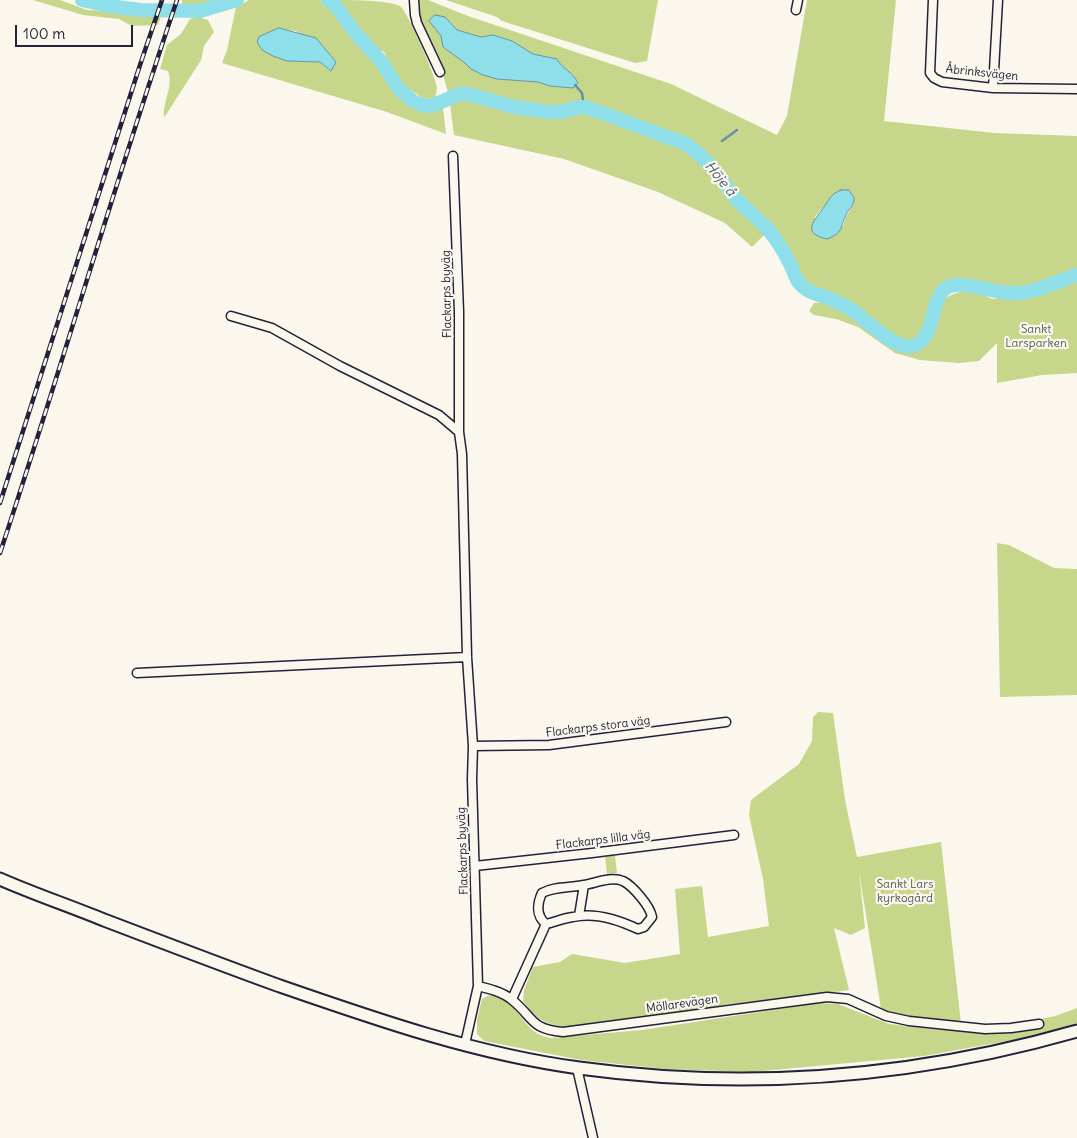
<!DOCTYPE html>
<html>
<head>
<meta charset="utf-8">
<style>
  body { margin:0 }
  #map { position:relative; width:1077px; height:1138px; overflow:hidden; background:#fbf7ec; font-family:Delius,sans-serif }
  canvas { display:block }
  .scale { position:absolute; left:15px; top:25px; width:118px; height:22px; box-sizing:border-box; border:2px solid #22223b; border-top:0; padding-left:6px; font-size:15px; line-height:18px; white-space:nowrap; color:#22223b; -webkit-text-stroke:4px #fbf7ec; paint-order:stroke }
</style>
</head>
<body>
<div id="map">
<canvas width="1077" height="1138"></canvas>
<div class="scale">100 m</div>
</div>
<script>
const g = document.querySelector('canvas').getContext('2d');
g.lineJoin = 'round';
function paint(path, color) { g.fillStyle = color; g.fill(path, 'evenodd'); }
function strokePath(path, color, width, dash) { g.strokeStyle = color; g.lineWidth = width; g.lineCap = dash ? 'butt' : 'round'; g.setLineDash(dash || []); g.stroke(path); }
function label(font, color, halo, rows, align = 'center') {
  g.font = font + ' Delius,sans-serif'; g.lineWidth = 4.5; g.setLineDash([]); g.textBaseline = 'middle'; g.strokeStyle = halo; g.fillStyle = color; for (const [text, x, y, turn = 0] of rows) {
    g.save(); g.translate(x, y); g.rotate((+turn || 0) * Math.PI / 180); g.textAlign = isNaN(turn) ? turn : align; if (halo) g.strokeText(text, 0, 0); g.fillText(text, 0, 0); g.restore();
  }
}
paint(new Path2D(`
  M33,0h27l27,10 75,4 -4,11 -26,1 -13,-7 -36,-4z
  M182,0h39l-34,8 -5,-2z
  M249,0h71c19,16 35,38 51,57 16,20 24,49 53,54 6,0 13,-2 19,-3l3,26 -59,-22 -165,-49 5,-13 9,-43zM276,29l20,2 6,4 14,3 6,7 8,26 -10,-9 -33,-1 -25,-11 -3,-13z
  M334,0c16,0 53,0 66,6 8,6 35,69 37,81 0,3 -1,8 -2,11l-11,1 -18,-12 -8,-9 -14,-26 -9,-4 -10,-10z
  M417,0h11l40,16 203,68 106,51 10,-19 20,-116h89l-12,121 110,12 83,3v135c-22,8 -46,18 -70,18 -18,0 -34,-11 -52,-7 -31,6 -16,40 -38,56 -4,3 -9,5 -14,4 -20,-7 -33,-25 -50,-35 -13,-9 -45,-15 -53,-28 -3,-4 -4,-10 -6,-14 -4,-9 -9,-18 -14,-27l-15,-4 -13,13 -27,-24 -67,-31 -94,-33 -110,-24 -5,-39 -7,-25 -25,-53zM445,17l12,13 24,7 12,-2 19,6 21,13 24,5c5,10 16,13 21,24l-5,5 -23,-2 -12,-4 -41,-3 -14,-4 -12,-6 -6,-6 -22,-16 -2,-11 -11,-15zM854,198c0,12 -9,15 -11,28l-29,-8 11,-13z
  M446,0h212l-11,61 -12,2 -133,-42 -5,-4z
  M198,17l10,3 6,12 -10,14 -3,14 -37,58c-2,-16 10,-32 4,-47l-8,-2 7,-24 14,-11 9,-15z
  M1077,278v95l-35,2 -45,8v-40l-18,18 -20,2 -39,-3 -25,-7 -37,-26 -22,-8 -22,-4 -5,-4 5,-8 11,-1 16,7 61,42c33,2 35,-26 41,-52 8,-4 21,-10 31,-8 8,1 14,8 22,8l1,-2 33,1z
  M997,543l12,2 45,23 23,1v126l-77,2z
  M818,712l15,1 12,87 12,57 84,-15 20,182 -65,-8 -15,-7 -22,-138 6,57 -14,7 -17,-7 15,62 -57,8 -63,6 -15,3 -149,20c-23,-4 -28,-8 -42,-26l1,-11 9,-23 27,-5 12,-8 53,9 55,-9 -5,-65 27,-3 6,51 61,-11 -6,-47 -14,-64 2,-15 48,-36 13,-23 1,-24z
  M615,855l2,18 -10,1 -2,-17z
  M489,995c27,2 30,28 49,39 4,2 9,3 12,4l92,-8 176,-27 20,1 51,20 51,6 77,2 -4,-7 42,-9 22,-8v15l-48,14 -105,19 -172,16 -86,-3 -85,-9 -97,-19 -7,-7v-14l5,-21z`), '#c6d68b');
const water = new Path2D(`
  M435,15l10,2 12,13 24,7 12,-2 19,6 21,13 24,5c5,10 16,13 21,24l-5,5 -23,-2 -12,-4 -41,-3 -14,-4 -12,-6 -6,-6 -22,-16 -2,-11 -12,-15z
  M279,28l37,10 20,24 -5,9 -11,-9 -33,-1 -14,-5 -11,-6 -5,-8 2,-5z
  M841,190h8l5,8c0,9 -5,10 -8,17 -7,14 -2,17 -19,24 -27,-6 -12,-19 -3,-32 6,-9 7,-13 17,-17z`);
paint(water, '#8fdfeb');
strokePath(water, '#6393a5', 1);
strokePath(new Path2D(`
  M575,85l7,8 2,14
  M722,141l15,-11`), '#6393a5', 2.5);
strokePath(new Path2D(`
  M82,0l27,6 32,4 59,1 37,-11
  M328,0l6,4 23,31 24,26 17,27 15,13 11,5 10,-1 25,-11h9l46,13 35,5h12l13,-4 12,-1 100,37c11,8 21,17 30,28 7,9 13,19 20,27 14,14 32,27 42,44 5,7 9,15 13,23 3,6 4,12 8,17 10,11 16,10 29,15 8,3 17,8 24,12 13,9 44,41 60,36 26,-7 16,-49 36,-59 15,-7 43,5 60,6 23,2 47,-11 69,-18`), '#8fdfeb', 14);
const street = new Path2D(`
  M414,0l1,15 2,8 23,49
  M933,0l-3,73 4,5 8,4 51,6 84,1
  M796,10l2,-10
  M993,88l5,-88
  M453,156l6,156v120l3,22 5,203 6,89 -1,33 6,207 -13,58
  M231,316l41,12 68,38 99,49 20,17
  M137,673l330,-16
  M473,746l76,-1 177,-23
  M475,866l117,-13 142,-18
  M579,916l5,-31
  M478,986c12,3 24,6 33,13 23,18 18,30 52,33l264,-35 21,2 38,17 23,5 76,8 26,-1 28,-4
  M512,999l34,-75c9,-2 18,-6 27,-7 21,-5 46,3 65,12l6,-2 8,-10c-2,-11 -19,-31 -29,-36 -12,-5 -27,2 -39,4 -15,3 -29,1 -42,8 -5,11 -6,23 4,31
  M577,1068l16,70`);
const secondary = new Path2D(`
  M0,879c34,15 70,27 104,41 58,22 115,44 173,65 98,34 198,69 302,83 169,23 334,10 498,-37`);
strokePath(street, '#22223b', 11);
strokePath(secondary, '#22223b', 15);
strokePath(street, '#fbf7ec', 8);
strokePath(secondary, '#fbf7ec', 11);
const rail = new Path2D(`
  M0,503l140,-438 22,-65
  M0,553c61,-184 115,-370 177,-553`);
strokePath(rail, '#22223b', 4.5);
strokePath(rail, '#fbf7ec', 2.5, [8]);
label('12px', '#22223b', '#fbf7ec', [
  ["Åbrinksvägen",982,73,6],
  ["Flackarps byväg",447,294,-91],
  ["Flackarps stora väg",598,727,-7],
  ["Flackarps lilla väg",603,840,-7],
  ["Flackarps byväg",463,851,-92],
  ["Möllarevägen",682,1004,-8]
]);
label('12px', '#535853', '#fbf7ec', [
  ["Sankt",1036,330],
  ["Larsparken",1036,344],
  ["Sankt Lars",905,885],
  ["kyrkogård",905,899]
]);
label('italic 14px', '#435b70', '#fbf7ec', [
  ["Höje å",720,179,51]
]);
</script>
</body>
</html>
